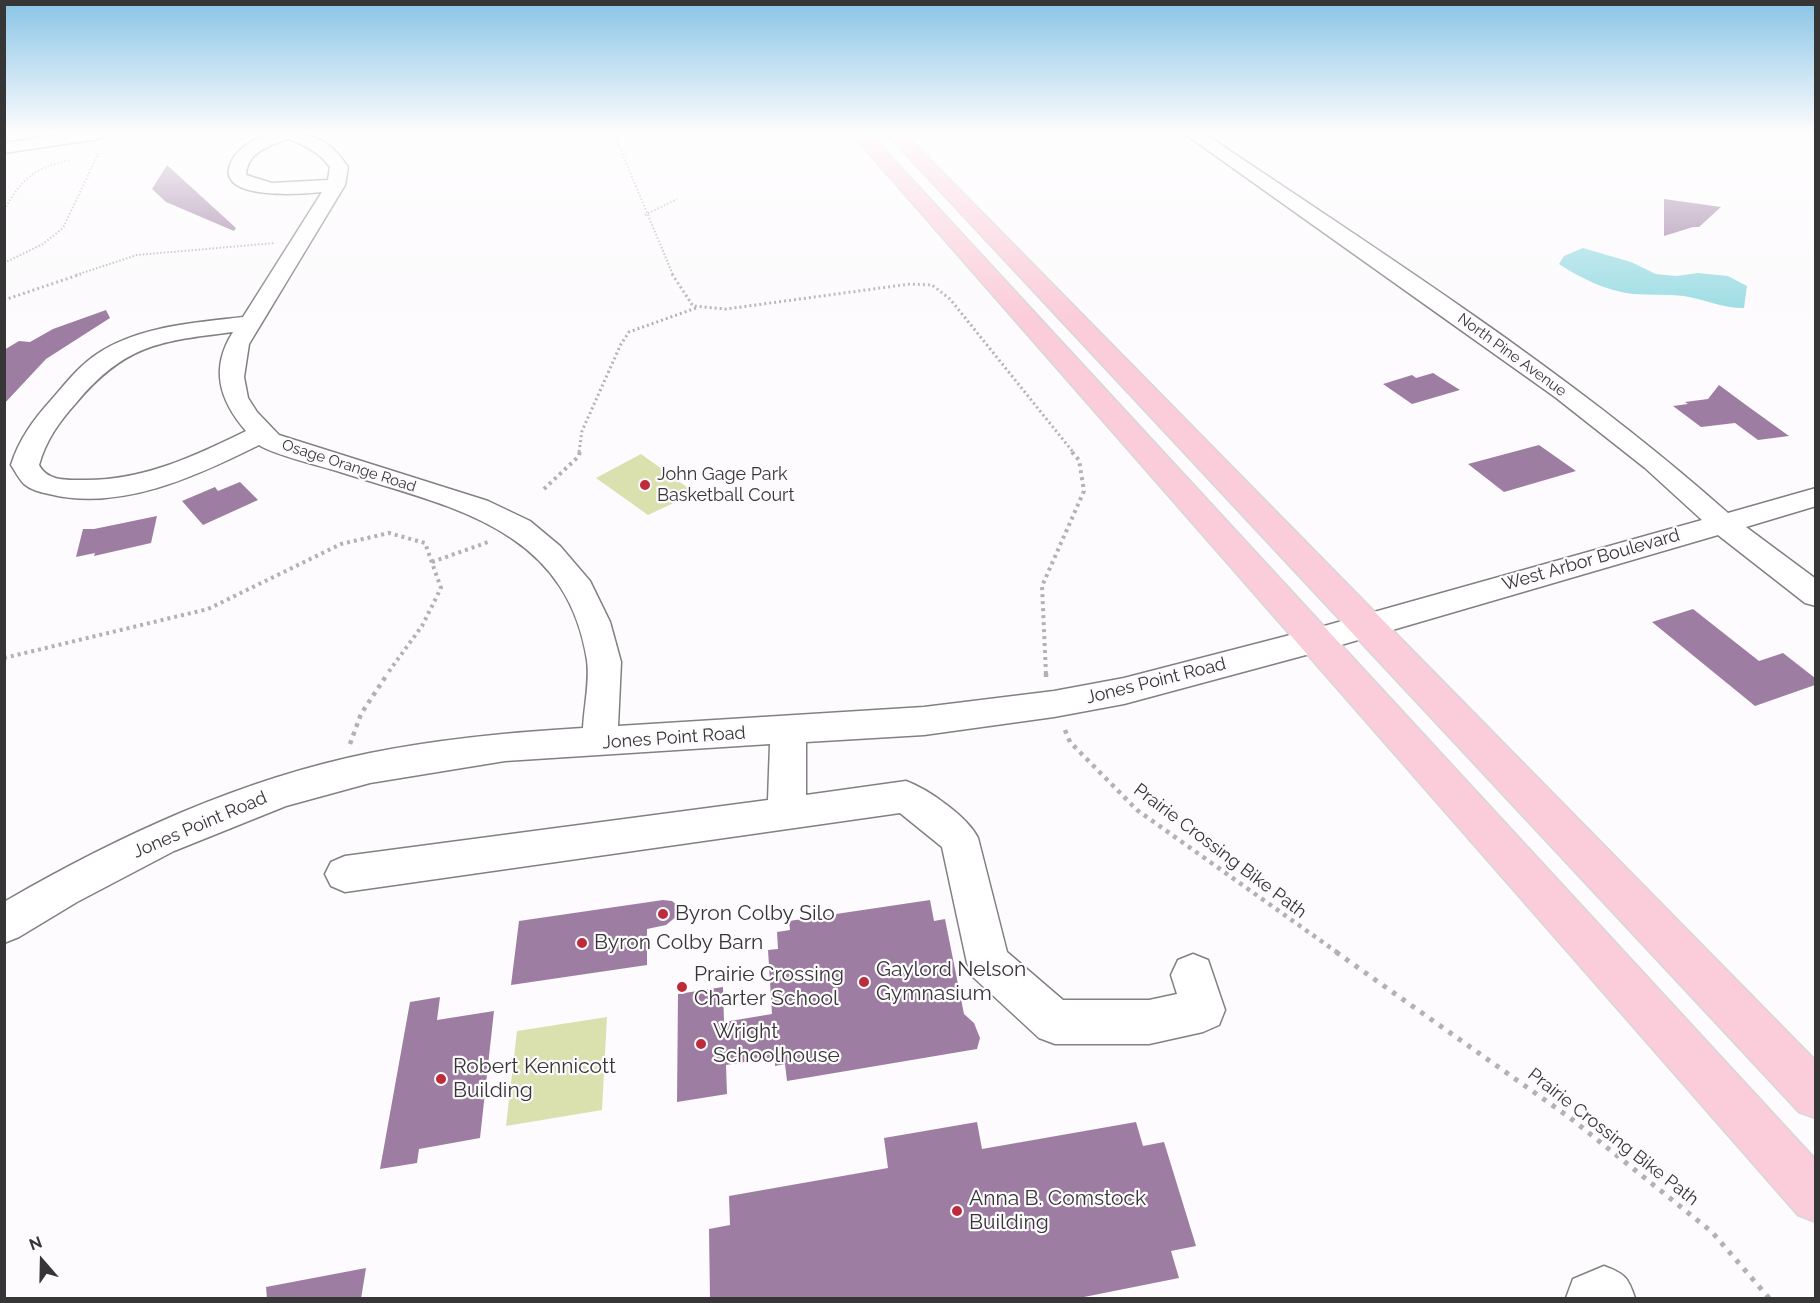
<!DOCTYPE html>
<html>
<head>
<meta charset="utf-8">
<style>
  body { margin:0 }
  #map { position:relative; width:1820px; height:1303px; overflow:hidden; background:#fdfbfd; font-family:Raleway,sans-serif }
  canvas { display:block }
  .frame { position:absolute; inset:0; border:6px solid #373637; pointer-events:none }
  .north { position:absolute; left:12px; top:1231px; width:60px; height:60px; -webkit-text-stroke:4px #fdfbfd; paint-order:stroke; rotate:340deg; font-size:16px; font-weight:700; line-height:24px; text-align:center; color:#373637 }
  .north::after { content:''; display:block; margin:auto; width:21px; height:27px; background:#373637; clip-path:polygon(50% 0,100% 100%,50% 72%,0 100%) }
</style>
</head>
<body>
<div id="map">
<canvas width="1820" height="1303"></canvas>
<div class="frame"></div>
<div class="north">N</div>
</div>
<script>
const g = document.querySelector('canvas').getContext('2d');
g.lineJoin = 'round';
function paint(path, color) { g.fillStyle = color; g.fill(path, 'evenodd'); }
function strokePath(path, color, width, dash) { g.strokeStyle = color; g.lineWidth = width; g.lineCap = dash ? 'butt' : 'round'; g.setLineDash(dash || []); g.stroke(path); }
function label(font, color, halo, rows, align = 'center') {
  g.font = font + ' Raleway,sans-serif'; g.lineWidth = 4.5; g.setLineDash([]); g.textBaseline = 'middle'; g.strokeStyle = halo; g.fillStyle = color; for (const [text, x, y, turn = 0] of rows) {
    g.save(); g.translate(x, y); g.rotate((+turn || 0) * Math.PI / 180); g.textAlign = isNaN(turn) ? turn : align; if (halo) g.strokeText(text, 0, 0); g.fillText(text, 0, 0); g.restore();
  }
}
paint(new Path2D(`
  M641,454l54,39 -47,22 -52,-37z
  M607,1017l-5,93 -96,16 11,-95z`), '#dae1af');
paint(new Path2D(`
  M1583,248l48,14 25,12 20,2 22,-3 30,3 19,10 -3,22c-23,0 -37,-8 -60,-12 -17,-2 -34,-1 -51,-2 -26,-3 -53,-16 -74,-30l5,-8z`), '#9bdce3');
paint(new Path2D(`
  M167,165l69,63 -2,3 -68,-29 -14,-13z
  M1664,199l57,8 -22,20h-6l-29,9z
  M106,310l4,8 -64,41 -42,45v-54l15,-9 11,1 23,-13z
  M1433,373l27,17 -48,14 -29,-20 29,-9 4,3z
  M1719,385l27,20 43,31 -31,4 -23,-17 -34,4 -28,-21 15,-2 -3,-2 23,-3z
  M1539,445l37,26 -72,21 -36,-28z
  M240,482l18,18 -55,25 -21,-24 33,-14 3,4z
  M157,516l-6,27 -57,13 1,-3 -19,4 7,-28h11z
  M1693,609l66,52 24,-8 32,25v7l-60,21 -103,-84z
  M663,900l9,1 7,6 -2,9 -11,9 -19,4v36l-136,20 8,-64z
  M930,900l4,21 11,-2 19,95 10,9 6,15 -3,11 -190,32 -2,-17 -10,2v-9l-49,8 1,29 -50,8 1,-108 45,-7 1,35 48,-8 -4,-64 10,-1 -1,-17 13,-2 -1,-9z
  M440,997l-3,23 57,-9 -14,127 -61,11 -2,14 -37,6 30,-167z
  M977,1122l5,27 154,-27 7,24 21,-4 32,104 -25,5 8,27 -105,21h-364l-1,-70 21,-4 -1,-29 159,-28 -4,-30z
  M366,1268l-5,31h-94l-1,-12z`), '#9e7da2');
const minor = new Path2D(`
  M62,134h44l-8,5 -94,14v-10z
  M269,134c39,0 55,-2 79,33l-3,18 -96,159 -5,33 4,21 9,14 22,23 209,66 42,20 30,25 30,35 20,41 11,40 -3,64 306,-19 130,-16 70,-13 193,-50 385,-108 -57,-52 -90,-71 -370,-263h20c178,120 362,236 523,379l88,-25v18l-70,21 70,52v27l-11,-3 -87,-68 -401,117 -193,52 -70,13 -130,18 -118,7v53l100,-14c22,8 62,36 72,57l29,114 56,48h86l28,-6 -6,-19 7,-15 15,-6 15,6 17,50 -6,15 -16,7 -54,12h-94l-16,-6 -66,-61 -6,-14 -25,-116 -42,-34 -555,79 -14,-6 -6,-12 6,-12 14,-6 423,-56 2,-56 -265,17 -135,22 -84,23 -112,45 -97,51 -58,35 -15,6v-41c114,-66 237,-123 366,-149 70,-14 142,-21 213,-25 1,-21 7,-47 4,-68 -21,-134 -138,-153 -247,-188 -19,-6 -66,-17 -81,-27 -62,31 -139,67 -210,49 -9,-2 -18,-4 -25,-10 -5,-5 -9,-13 -13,-19 8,-26 23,-46 41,-66 14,-16 27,-33 45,-45 42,-28 97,-31 146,-37l79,-125c-19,2 -105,9 -92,-27 6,-17 23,-25 39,-31zM288,139c17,6 31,13 42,28l-2,13 -56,3 -26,-8c1,-23 23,-29 42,-36zM233,332c-23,36 -14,68 13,99 -53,26 -106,51 -167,49 -16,0 -32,0 -40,-15 7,-25 20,-43 37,-62 49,-59 85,-62 157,-71z
  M1604,1266c21,8 24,11 31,32h-69l7,-19z`);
const major = new Path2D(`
  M852,134h18l946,1026v62l-18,-7z
  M887,134h18l911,927v57l-17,-6z`);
strokePath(minor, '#828082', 3);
strokePath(major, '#d7d7d7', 3);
strokePath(new Path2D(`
  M614,134l59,141
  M4,210c19,-33 29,-41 66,-50
  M645,215l32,-16
  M4,263l39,-19 20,-16 36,-76
  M76,275l61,-20 138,-12`), '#b3b2b3', 2, [1.5, 2]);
strokePath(new Path2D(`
  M672,274l21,32 33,3 184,-25 22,1 18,14 123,153
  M4,300l77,-26
  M579,452l3,-21 39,-87 8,-12 67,-24`), '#b3b2b3', 3, [2, 3]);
strokePath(new Path2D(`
  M544,489l35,-33 1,-5
  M432,562l59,-21
  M4,658l204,-49 133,-65 48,-11 36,10 16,45 -19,38 -35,48
  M1046,674l-4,-88 42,-95 -5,-31 -8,-9`), '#b3b2b3', 4, [3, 4]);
strokePath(new Path2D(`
  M1046,673v5
  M1065,730l5,12 67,68 201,143
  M350,744l11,-30 27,-41`), '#b3b2b3', 4.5, [4, 5]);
strokePath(new Path2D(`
  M1336,952l233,165 143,115 57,66`), '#b3b2b3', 5, [4.5, 7]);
paint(minor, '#fff');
paint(major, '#fbcdda');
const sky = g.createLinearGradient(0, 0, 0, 317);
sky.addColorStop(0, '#89c4e6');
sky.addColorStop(0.42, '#fefdfe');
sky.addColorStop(1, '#fefdfe00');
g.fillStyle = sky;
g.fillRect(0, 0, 1820, 317);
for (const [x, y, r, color] of [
  [645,485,6,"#bc2c3a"],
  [663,914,6,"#bc2c3a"],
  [582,943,6,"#bc2c3a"],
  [864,982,6,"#bc2c3a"],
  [682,987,6,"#bc2c3a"],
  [701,1044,6,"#bc2c3a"],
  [441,1079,6,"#bc2c3a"],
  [957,1211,6,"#bc2c3a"]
]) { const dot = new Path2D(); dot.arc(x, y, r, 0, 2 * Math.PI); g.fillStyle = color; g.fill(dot); strokePath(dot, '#fdfbfd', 2); }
label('15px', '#373637', '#fdfbfd', [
  ["North Pine Avenue",1512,355,36],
  ["Osage Orange Road",349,466,18]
]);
label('18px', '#373637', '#fdfbfd', [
  ["John Gage Park",657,475],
  ["Basketball Court",657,496]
], 'left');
label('18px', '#373637', '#fdfbfd', [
  ["West Arbor Boulevard",1591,560,-16],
  ["Jones Point Road",1156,681,-14],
  ["Jones Point Road",674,738,-4],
  ["Jones Point Road",200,825,-23],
  ["Prairie Crossing Bike Path",1220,851,37],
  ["Prairie Crossing Bike Path",1613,1137,38]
]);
label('21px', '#373637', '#fdfbfd', [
  ["Byron Colby Silo",675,914],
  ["Byron Colby Barn",594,943],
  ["Gaylord Nelson",876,970],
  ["Gymnasium",876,994],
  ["Prairie Crossing",694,975],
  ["Charter School",694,999],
  ["Wright",713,1032],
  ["Schoolhouse",713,1056],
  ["Robert Kennicott",453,1067],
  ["Building",453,1091],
  ["Anna B. Comstock",969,1199],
  ["Building",969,1223]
], 'left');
</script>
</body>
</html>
